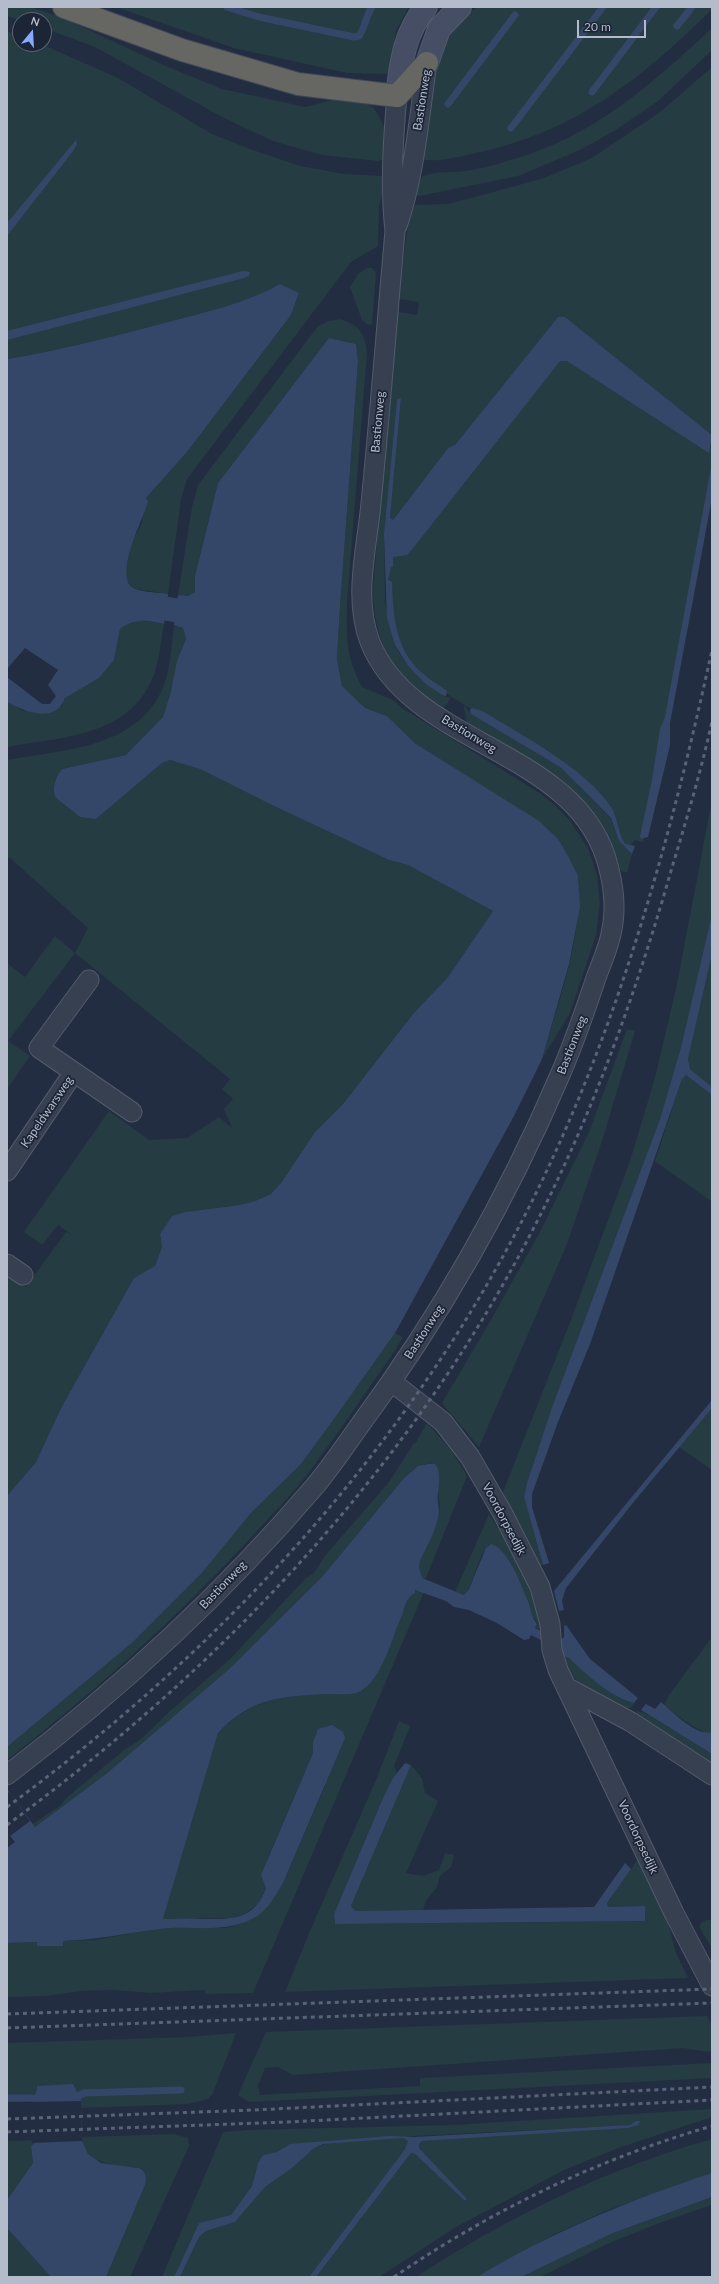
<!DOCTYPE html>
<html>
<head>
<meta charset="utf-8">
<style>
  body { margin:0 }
  #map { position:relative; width:719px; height:2284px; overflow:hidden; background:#232d41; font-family:Lato,sans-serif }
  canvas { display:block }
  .frame { position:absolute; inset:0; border:8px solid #b4bbcb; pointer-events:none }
  .north { position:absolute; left:12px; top:12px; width:40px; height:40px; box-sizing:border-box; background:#1c2536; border:1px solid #596172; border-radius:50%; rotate:18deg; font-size:11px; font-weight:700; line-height:16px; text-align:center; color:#b4bbcb }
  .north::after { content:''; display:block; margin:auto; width:14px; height:18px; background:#85aaff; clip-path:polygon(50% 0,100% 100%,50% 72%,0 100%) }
  .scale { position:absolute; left:577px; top:20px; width:69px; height:18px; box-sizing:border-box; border:2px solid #b4bbcb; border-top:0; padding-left:5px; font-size:12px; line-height:14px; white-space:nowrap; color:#b4bbcb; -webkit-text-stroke:3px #1c2536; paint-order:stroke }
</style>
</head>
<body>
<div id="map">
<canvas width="719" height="2284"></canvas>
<div class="frame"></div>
<div class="north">N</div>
<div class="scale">20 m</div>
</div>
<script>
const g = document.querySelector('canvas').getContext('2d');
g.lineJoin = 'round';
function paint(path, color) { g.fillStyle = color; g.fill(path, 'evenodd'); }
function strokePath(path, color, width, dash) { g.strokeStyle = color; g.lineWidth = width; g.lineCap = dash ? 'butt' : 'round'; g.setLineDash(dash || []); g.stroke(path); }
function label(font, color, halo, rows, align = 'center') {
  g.font = font + ' Lato,sans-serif'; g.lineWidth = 3.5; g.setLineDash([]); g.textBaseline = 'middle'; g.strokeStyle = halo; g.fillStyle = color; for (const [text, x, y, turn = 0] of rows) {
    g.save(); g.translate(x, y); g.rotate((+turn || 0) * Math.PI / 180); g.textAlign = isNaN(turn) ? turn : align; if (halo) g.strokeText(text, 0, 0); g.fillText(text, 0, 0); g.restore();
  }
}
paint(new Path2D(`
  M7,7h24l32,11 105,49 54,22 84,18 33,-9 27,6 8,4 11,20 -1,31 -6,2 -56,-6 -49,-14 -49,-23 -129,-71 -51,-19v-8h-23l-14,-4z
  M116,7h293l-13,23 -6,44 -43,-1 -113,-25z
  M478,7h234v2c-70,70 -137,123 -236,144 -18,4 -39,10 -57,6 2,-18 7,-37 10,-55 8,-40 10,-75 49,-97z
  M712,28v22l-55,52 -43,29 -34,19 -62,26 -99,20 -4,-4c1,-7 3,-14 11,-17 12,-4 27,-2 39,-4 21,-3 43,-10 62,-16 75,-26 128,-74 185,-127z
  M7,31l13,5v8h21l77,34 94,56 38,15 50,17 44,8 38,2 1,18 -4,11 -1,41 -27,16 -164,217 -6,20 -13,95 -31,-5 -5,-2 -5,-7 -1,-9 5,-26 11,-22 4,-25 41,-46 104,-137 8,-21 -19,-10c-34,19 -74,28 -112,38 -53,14 -106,28 -161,37z
  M712,67v368l-147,-118h-7l-103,128 -7,3 -55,72 -3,-2 11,-120 -4,1 -13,135 1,69 10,42 4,8 9,13 36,30 7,2 -7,10c-50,-32 -69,-58 -71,-118l22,-272 4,-6 18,3 2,-13 -20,-3 -1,-3 13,-91 37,-1 38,-10 58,-16 48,-20 67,-45z
  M367,268h5l4,5 -4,51 -4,1 -6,-5 -12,-33 8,-13z
  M340,319c19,6 25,14 27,34l-20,250c0,36 -2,51 15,84l31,13 9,8 136,84 18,14 14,15 18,27 9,27 3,27 -4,33 -26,78 -28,46c17,-59 41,-121 36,-183l-162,-132 -29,-28 -22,-8 -23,-22 -5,-27 3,-53 18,-245 -2,-17 -27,-6 -111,145 -23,93v16l-7,4 -10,-1 14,-88 6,-22 120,-159 11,-5z
  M563,340l149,108v21l-54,305 -15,68 -8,-2 -7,8 -8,-8 -9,-25 -50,-50 -114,-71 -28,-20 -19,-25 -14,-46 3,-47z
  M139,620l25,4c-3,17 -5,37 -11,53 -24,60 -92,60 -146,70v-46l16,10 39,-5 3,-8 34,-20 15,-18 6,-31 7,-5z
  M174,625l9,3 3,11 -23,78 -18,20 -19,18 -64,14c-6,6 -11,21 -6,29l24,19 16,2 66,-56 8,-3 30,9 72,36 117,55 19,5 85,46 -45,66 -35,37 -70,90 -28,28 -34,51 -10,11 -16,7 -15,4 -55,7 -13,4 -12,18 2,13 -7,20 -21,11 -73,130 -25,54 -29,34v-222l19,13 40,-55 8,4 -16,-11 -16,20 -18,-13 85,-121 40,29 38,-2 32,-21 13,11 -8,-19 9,-10 -11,-10 8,-10 -155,-126 -67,88 22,15 -23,33v-126l18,14 30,-41 20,17 13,-25 -79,-71 -2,2v-99c54,-10 124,-11 153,-66 11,-21 11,-47 14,-69z
  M464,705l7,9 89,53 51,52 8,22 13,13 -5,19 -6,-2c-25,-84 -85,-107 -155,-149z
  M712,800v114l-31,133 -21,72 -108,288 -25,76 -3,14 19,68 -6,1 -34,-74 66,-167 61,-164 25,-83 22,-94z
  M712,954v133l-22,-18 -2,-10z
  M627,1029l8,2 -32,107 -36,106 -88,203 -37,-44 50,-85 49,-88 48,-98z
  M686,1075l26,20v107l-57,-41 27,-82z
  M395,1333l8,4 -9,15c-28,40 -55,80 -84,119 -19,25 -43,48 -64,72 -74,79 -154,151 -239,217v-13l126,-105 69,-69 48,-59 51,-50z
  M712,1408v62l-33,-23z
  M427,1423l25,28 15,25 -41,102 -4,1 -3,-12 1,-6 17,-38 3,-14 -5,-45c-13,-2 -22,5 -31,14l-82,99 -94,93 -122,104 -71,53 -2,-3 28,-19 4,-6 59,-49 17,-11 28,-27 60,-52 76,-81 9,-6 10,-16 65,-75 25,-39 1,1z
  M489,1514c24,37 44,73 53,116l-6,-2 2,-4 -6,-8 -4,-15 -18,-38 -8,-12 -13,-6c-13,14 -13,36 -25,50l-9,-3z
  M417,1589l7,3 -171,401 -47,1v-3l-4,-1 -50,3 -40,-3 -30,1 -37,5 -38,1v-54l30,-1v4h26v-5l32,-1 66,-12h65l9,-2 29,-16 19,-27 42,-97 -7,-57 -5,13v11l-46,107 -1,28 -8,16 -14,10 -13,4 -68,1 55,-186c39,-42 82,-38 134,-40l38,-48 16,-43 8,-12z
  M712,1637v95l-5,2 -21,-12 -22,-17 5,-10z
  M564,1656l5,1 40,34 25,12 -2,4 -7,2c-17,-9 -66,-31 -61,-53z
  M637,1711l8,2 67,41v8h-5l-70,-47z
  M399,1721l11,5 -16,40 3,7 -14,25 -49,116 1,10 310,-3v-15l-37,1 -1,-4 31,-44 29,61 9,33 12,25 -403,14 25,-61 66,-151z
  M411,1765l11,13 3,15 13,8 -32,72 17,3 16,-6 6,-17 9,2 -3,12 -11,9 -3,11 -11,14 -3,9 -68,1 -4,-5z
  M706,1920h6v28l-13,-21 2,-4z
  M707,2016l5,10v25l-4,1 -25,-4 -390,27 -15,-8 -13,1 -7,18 2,9 160,-9v-8l292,-15v15l-463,24 -11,-7 28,-63z
  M236,2033l-23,60 -5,6 -20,5 -107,4v-8l-8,-15 -36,1 -1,7 -5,9h-24v-59l181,-6z
  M712,2109v8l-91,30 -57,23 -108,57 -77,50h-63l95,-124 4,1 50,47 2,-1 -48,-52v-4l3,-3 210,-14 3,-4 -4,2c-115,7 -231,9 -345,21l-9,6 -14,3 -5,8 -6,23 -21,29 -32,8 -25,54h-12l61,-145 24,-2 206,-5z
  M173,2134l15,4 1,8 -59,131h-24l39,-92c2,-8 1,-13 -6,-17 -20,-4 -56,-1 -57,-31z
  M403,2138l5,3 -3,8 -96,128h-129l19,-40 7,-6 29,-9 30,-35 26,-18 22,-20 17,-7z
  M712,2139v34l-104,37 -53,24 -78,43h-61c92,-60 190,-108 296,-138z
  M35,2140v3l-4,3 2,17 -26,37v-59z
  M712,2197v8l-50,17 -53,21 -69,34h-19l92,-44z
  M7,2228l40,44 4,5h-44z`), '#253c42');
paint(new Path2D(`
  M76,140l1,4 -4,7 -66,85v-13z
  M243,271l7,1 -1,4 -5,2 -237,62v-9z
  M280,284l19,9 -8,22 -104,137 -41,46 2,4c-5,17 -33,71 -16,85 8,6 26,5 36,7l-4,30c-18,-4 -29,-6 -44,5l-6,31 -15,18 -34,20c-9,26 -40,14 -58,4v-25l35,27h8l6,-8 -8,-11 10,-15 -33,-22 -18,21v-310c55,-9 108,-23 161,-37 38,-10 78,-19 112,-38z
  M558,317h7l147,118 -3,18 -142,-92h-7l-146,186 -7,8 -14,2v10h-2l-3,13 4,2c1,32 3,68 30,91 8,7 17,12 25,18l-1,5h-2l-17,-11 -19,-19 -13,-21 -8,-27 -3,-84 13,-135 4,-1 -11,120 3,2 55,-72 7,-3z
  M329,338l27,6 2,17 -18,245 -3,53 5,27 23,22 22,8 29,28 123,77 19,18 10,17 10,20 2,31 -11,57 -27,95 -28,57 -119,217 -64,90 -30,41 -51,50 -48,59 -69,69 -126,105v-251l29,-34 25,-54 73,-130 21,-12 7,-19 -2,-13 12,-18 13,-4 55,-7 15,-4 16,-7 10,-11 34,-51 28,-28 70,-90 35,-37 45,-66 -85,-46 -19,-5 -117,-55 -72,-36 -30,-9 -8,3 -66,56 -16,-2 -24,-19c-5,-8 0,-23 6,-29l64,-14 37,-38 8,-26 6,-30 9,-22 -3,-11 -9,-3 4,-30 10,1 7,-4v-16l23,-93z
  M712,462v36l-42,225v22l-22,92 -7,2 -1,-3 12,-56 8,-51 5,-12z
  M472,708l10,3c40,24 104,58 129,96 7,11 7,26 14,37l10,2 -3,8 -13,-13 -8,-23 -51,-51 -89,-53 -1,-4z
  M712,914v40l-24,105 2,10 22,18v8l-26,-20 -4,4 -92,265 -32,78 -26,72v13l17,56 -6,2 -19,-68 3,-14 25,-76 108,-288 21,-72z
  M712,1400v8l-80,96 -66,84 -4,13 2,9 -5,1 -5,-20z
  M428,1464h7c6,6 4,21 3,30 -2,7 3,15 0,24 -3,15 -12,29 -18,43l-1,6 3,11 42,17 5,-6 17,-41 5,-4c17,4 30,41 37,57 3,7 3,16 9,23l-2,4 24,13 5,-4v-11l2,-1 24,34 48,39 -4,5c-25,-7 -47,-28 -65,-45l-5,-2 -5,-7 -28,-14 -2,4 -5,1 -27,-17 -28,-13 -15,-3 -8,-6 -31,-11v3c-9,5 -10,13 -13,22 -10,22 -19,62 -40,75 -8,6 -23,4 -33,4 -45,2 -78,3 -111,39l-55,186c13,0 25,-1 37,0 31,0 54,2 66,-31l-5,-13 52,-122v-11l5,-13 14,-4 11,7 2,6 -62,145c-8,13 -16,29 -31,36 -29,15 -61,6 -92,10 -33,4 -64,11 -97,12v5h-26v-4l-30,1v-95l8,-6 -8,-10v-43l28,38 71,-53 122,-104 94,-93 82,-99 14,-12z
  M661,1702c11,9 35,35 51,30v22l-71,-44 5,-6 9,5z
  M405,1763l6,2 -60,141 4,5 239,-4 31,-44 6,6 -24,34 1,4 37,-1v15l-310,3 -1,-10 49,-116 10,-20z
  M73,2084l8,16 1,41 6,13 13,9 38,5c7,3 8,10 6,17l-39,92h-55l-44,-49v-28l26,-37 -2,-17 4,-3 -4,-45 5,-5 1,-7z
  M636,2121h4l-2,4 -10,3 -206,13 -3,3v4l48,51 -2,2 -50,-47 -4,-1 -95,124h-7l96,-128 3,-8 -5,-3 -80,6 -10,5 -22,20 -26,18 -30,35 -29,9 -7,6 -19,40h-6l25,-54 32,-8 21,-29 6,-23 5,-8 14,-3 13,-8 99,-8 26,1 215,-12z
  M712,2173v24l-99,36 -92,44h-44c74,-45 153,-77 235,-104z`), '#354769');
paint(new Path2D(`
  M9,1792l21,29 -20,15 -3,-4v-39z
  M81,2101l1,40 -50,2 -3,-41z`), '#232d41');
strokePath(new Path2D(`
  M227,7l32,10 95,20 5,-1c6,-9 7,-20 13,-29
  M677,26l15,-19
  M592,92l64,-85
  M448,104l67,-89
  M511,128l92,-121
  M78,2096l6,-3 97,-3
  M7,2098h24`), '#354769', 7);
strokePath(new Path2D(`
  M134,603l74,13`), '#354769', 24);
const minor = new Path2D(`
  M397,226c18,-52 22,-109 30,-163
  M89,980l-50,68 93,64
  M7,1171l67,-99
  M7,1264l16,11
  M392,1382l51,40 27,35 33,57 37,73 10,37 2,26 6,20 116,243 38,73
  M566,1687l65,35 81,53
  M7,1775c113,-86 216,-181 308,-289 16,-19 30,-40 45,-61 80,-108 147,-226 200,-350 14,-32 25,-64 36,-97 5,-14 12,-29 15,-44 5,-21 3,-45 -2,-65 -28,-121 -197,-121 -239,-227 -17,-44 -3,-94 1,-139 9,-91 16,-181 24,-272 -5,-45 -2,-90 2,-135`);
const secondary = new Path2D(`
  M427,63l12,-34 21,-22
  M397,96c4,-33 7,-63 29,-89`);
const trunk = new Path2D(`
  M64,7l118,43 116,34 99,12 30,-33`);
strokePath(minor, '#525b6b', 21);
strokePath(secondary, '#525b6b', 24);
strokePath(trunk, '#3f4858', 24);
strokePath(minor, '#374051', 19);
strokePath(secondary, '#454e64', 22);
strokePath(trunk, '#666662', 22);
strokePath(new Path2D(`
  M7,1807c222,-163 411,-371 532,-620 82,-169 133,-354 173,-537
  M7,1825c214,-157 400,-354 523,-590 61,-116 105,-239 141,-364 15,-50 30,-99 41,-150
  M7,2014l705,-25
  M7,2028l705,-25
  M7,2119l247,-9 458,-23
  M7,2132l281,-10 424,-22
  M394,2277c98,-67 204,-118 318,-151`), '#596378', 3, [4, 4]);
label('12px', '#b4bbcb', '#1c2536', [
  ["Bastionweg",422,100,-81],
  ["Bastionweg",378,422,-85],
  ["Bastionweg",469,734,31],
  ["Bastionweg",572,1045,-69],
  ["Kapeldwarsweg",47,1112,-56],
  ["Bastionweg",424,1332,-57],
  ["Voordorpsedijk",504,1519,62],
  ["Bastionweg",223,1585,-46],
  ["Voordorpsedijk",638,1837,65]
]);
</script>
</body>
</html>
